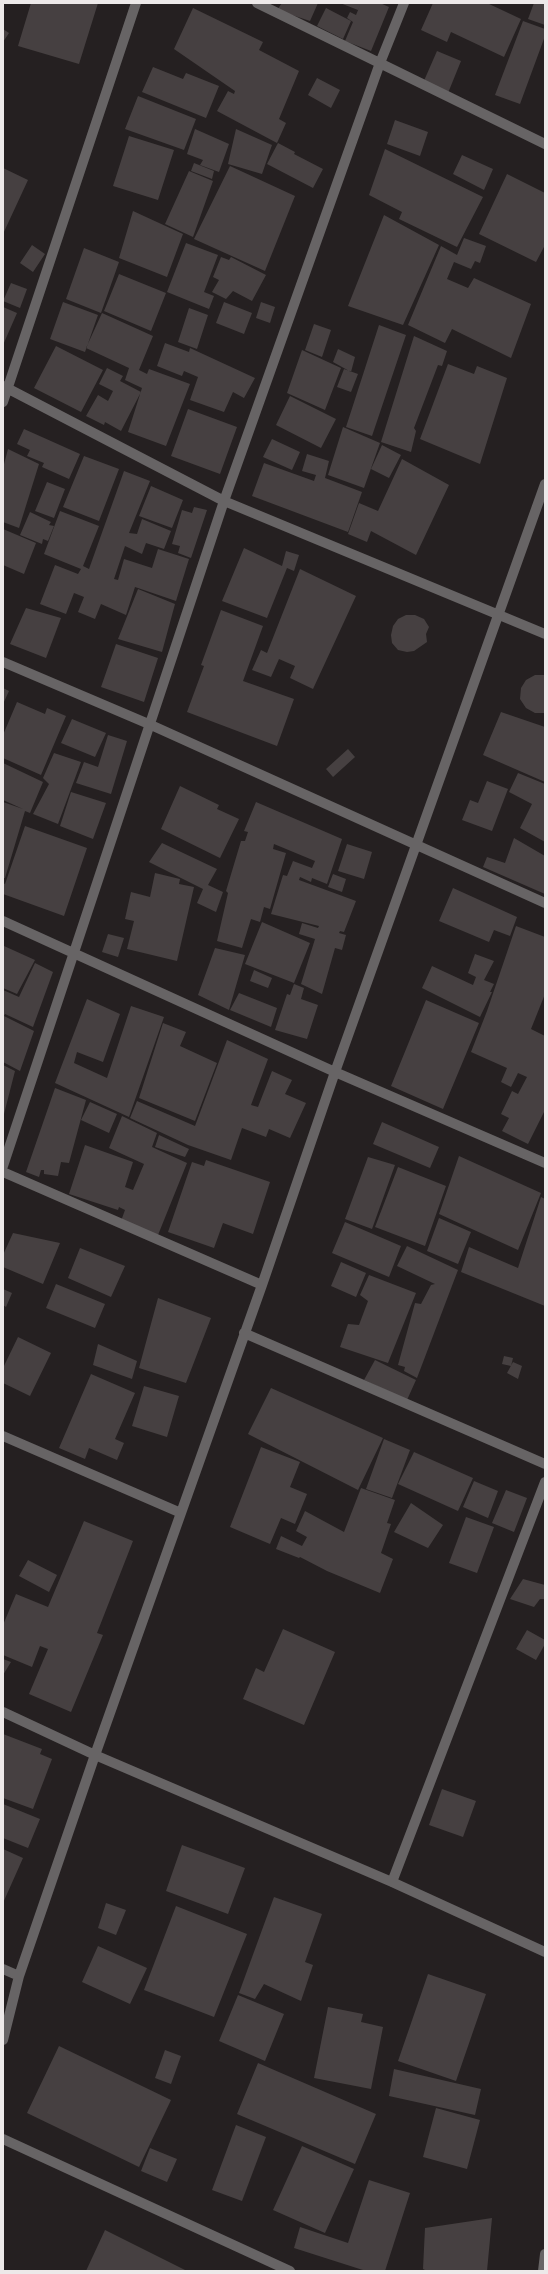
<!DOCTYPE html>
<html>
<head>
<meta charset="utf-8">
<style>
  body { margin:0 }
  #map { position:relative; width:548px; height:2274px; overflow:hidden; background:#252021; font-family:Barlow,sans-serif }
  canvas { display:block }
  .frame { position:absolute; inset:0; border:4px solid #ede9e9; pointer-events:none }
</style>
</head>
<body>
<div id="map">
<canvas width="548" height="2274"></canvas>
<div class="frame"></div>
</div>
<script>
const g = document.querySelector('canvas').getContext('2d');
g.lineJoin = 'round';
function paint(path, color) { g.fillStyle = color; g.fill(path, 'evenodd'); }
function strokePath(path, color, width, dash) { g.strokeStyle = color; g.lineWidth = width; g.lineCap = dash ? 'butt' : 'round'; g.setLineDash(dash || []); g.stroke(path); }
paint(new Path2D(`
  M31,3h67l-19,61 -61,-18z
  M282,3h36l-8,18 -33,-11z
  M340,3h21l-3,7z
  M361,3h19l9,4 -18,44 -26,-10 8,-19 -6,-4 3,-6 6,3z
  M433,3h54l34,16 -17,38 -53,-25 -4,10 -26,-12z
  M534,3h11v22l-17,-6z
  M193,8l70,34 -4,8 40,21 -20,48 7,4 -9,20 -60,-32 11,-20 6,3 1,-3 -61,-42z
  M326,8l25,13 -8,18 -26,-13z
  M523,21l22,8v7l-25,68 -25,-9z
  M3,29l6,4 -6,9z
  M437,51l24,10 -13,32 -25,-10z
  M153,67l30,12 3,-6 33,13 -13,32 -64,-26z
  M317,78l23,12 -9,18 -23,-13z
  M138,96l58,23 -12,31 -59,-21z
  M395,120l33,12 -8,24 -33,-12z
  M195,129l34,15 -10,28 -19,-7 3,-5 -16,-6z
  M236,129l36,16 -10,29 -34,-10z
  M129,136l45,14 -16,50 -45,-14z
  M278,143l17,9 -1,2 29,15 -10,19 -46,-24z
  M385,149l98,48 -26,50 -58,-28 3,-7 -33,-17z
  M462,155l31,14 -9,21 -31,-16z
  M194,163l20,8 -2,8 -21,-8z
  M230,166l65,30 -30,75 -71,-32z
  M3,168l25,12 -25,54z
  M189,171l24,10 -20,56 -28,-13z
  M507,174l38,19v52l-9,17 -57,-28z
  M133,211l50,23 -16,43 -48,-19z
  M384,215l55,30 -36,80 -55,-19z
  M464,238l22,8 -6,17 -5,-2 -4,8 -17,-7 -7,17 21,9 6,-10 57,26 -20,54 -59,-29 -7,14 -37,-18 33,-79 16,9z
  M186,243l32,12 -14,37 10,4 -5,13 -42,-17z
  M32,245l13,9 -12,18 -13,-9z
  M84,248l35,14 -18,51 -35,-14z
  M221,257l8,3 2,-3 35,18 -14,26 -19,-10 -7,8 -14,-7 7,-12 -6,-3z
  M119,274l47,19 -15,38 -47,-20z
  M11,283l16,6 -7,19 -17,-7z
  M63,302l35,13 -13,37 -35,-13z
  M224,302l28,11 -8,21 -28,-11z
  M261,302l14,5 -5,16 -14,-5z
  M3,307l14,6 -14,32z
  M189,308l19,7 -11,34 -19,-7z
  M102,313l51,23 -14,34 8,4 2,-5 41,15 -24,62 -38,-14 14,-44 -17,-8 4,-12 -43,-20z
  M314,324l17,6 -9,27 -17,-7z
  M379,325l27,10 -34,101 -26,-9z
  M414,336l33,15 -5,15 -4,-1 -24,63 2,3 -5,21 -30,-10z
  M165,343l24,9 1,-4 65,30 -11,20 -11,-6 -9,20 -34,-12 8,-23 -14,-6 -2,5 -25,-10z
  M56,346l47,24 -22,42 -47,-24z
  M338,349l17,8 -4,15 -18,-10z
  M302,350l39,18 -16,42 -38,-17z
  M448,364l26,10 3,-8 30,12 -27,86 -60,-25z
  M107,368l16,8 -3,5 21,11 -20,39 -16,-9 -1,3 -18,-9 12,-21 10,6 5,-10 -14,-7z
  M344,369l14,5 -7,18 -14,-5z
  M290,396l46,23 -15,29 -45,-23z
  M188,409l49,18 -17,47 -49,-18z
  M343,427l37,16 -16,45 -36,-13z
  M24,429l56,25 -11,25 -27,-12 2,-4 -17,-7 3,-6 -13,-6z
  M272,439l28,13 -8,18 -29,-13z
  M382,445l19,10 -12,23 -18,-9z
  M8,449l31,15 -20,64 -16,-6v-54z
  M307,454l22,7 -4,17 37,14 -14,40 -96,-36 12,-33 50,18 2,-6 -14,-4z
  M84,456l35,13 -20,52 -36,-14z
  M402,459l47,26 -33,70 -45,-24 -4,11 -19,-8 11,-31 19,8z
  M124,471l26,10 -21,52 8,1 5,-15 29,12 -7,18 -18,-6 -4,11 -17,-8 -11,33 4,1 6,-21 28,9 6,-19 31,10 -13,42 -41,-14 -9,28 -25,-11 -6,15 -17,-7 6,-15 -10,-4 -8,21 -26,-10 15,-39 23,9 3,-5 -37,-15 16,-43 39,15 -16,40 6,3z
  M47,482l18,7 -11,29 -19,-7z
  M151,486l32,14 -11,28 -33,-12z
  M194,507l13,3 -16,48 -13,-5 2,-7 -8,-2 10,-34 10,3z
  M30,512l21,10 -2,3 5,1 -6,15 -5,-2 -1,5 -22,-9z
  M3,529l33,14 -12,31 -21,-9z
  M244,548l38,18 4,-15 13,4 -5,16 -7,-3 -20,50 -45,-17z
  M300,569l56,27 -43,93 -23,-11 5,-12 -16,-7 -8,18 -19,-7 9,-20 6,3z
  M138,589l37,15 -13,48 -44,-13z
  M26,608l35,10 -15,40 -36,-14z
  M221,610l42,16 -20,55 51,18 -17,47 -90,-34 17,-46 -3,-1z
  M406,615h9l9,4 5,8 -3,7 1,8 -13,9 -7,1 -9,-2 -6,-7 -1,-8 2,-9 5,-7z
  M116,644l42,14 -14,44 -43,-15z
  M535,675h10l-1,38h-9l-9,-5 -6,-9 1,-11 5,-8z
  M3,688l6,3 -6,13z
  M17,702l28,12 2,-6 19,8 -25,59 -38,-17v-23z
  M501,712l44,15v55l-62,-27z
  M72,719l34,14 -11,24 -34,-14z
  M108,735l19,6 -16,53 -35,-11 8,-21 14,5z
  M348,749l7,8 -22,20 -7,-8z
  M54,753l27,9 -23,62 -25,-10 16,-30 -6,-6z
  M3,763l40,19 -13,31 -5,-2 -20,67h-2v-76l20,7 -20,-9z
  M518,773l27,11v58l-25,-14 12,-24 -23,-12z
  M487,781l21,8 -16,42 -30,-11 8,-20 8,3z
  M180,786l39,19 -2,4 22,10 -19,39 -59,-29z
  M71,792l35,11 -13,36 -33,-13z
  M256,802l86,37 -15,45 -15,-6 -1,4 -11,-5 -1,3 57,21 -12,31 -4,-1 -1,2 7,2 -4,15 -7,-2 -13,46 -21,-10 14,-45 -16,-5 3,-11 16,5 1,-2 -48,-12 12,-39 4,1 6,-15 19,7 3,-7 -41,-17 -1,5 13,4 -16,56 -6,-2 -4,15 -9,-3 -9,29 -25,-7 11,-48 -2,-2 15,-50h4l3,-9 -4,-1z
  M25,826l62,22 -23,68 -61,-22v-11l2,1z
  M514,838l31,18v38l-62,-27 4,-10 18,6z
  M162,843l55,26 -9,16 15,7 -7,20 -19,-9 6,-14 -54,-27z
  M347,844l25,8 -8,27 -26,-8z
  M155,873l25,6 -1,5 15,3 -17,74 -50,-12 7,-28 -9,-2 6,-27 19,5z
  M333,874l13,5 -4,13 -14,-5z
  M453,888l64,29 -7,19 -16,-6 -5,12 -50,-21z
  M262,922l48,21 -16,40 -49,-19z
  M516,926l29,11v57l-14,35 14,7v74l-17,34 -26,-13 7,-13 -8,-4 11,-23 6,3 9,-17 -9,-4 -7,14 -10,-5 6,-14 -36,-16 16,-41z
  M108,934l16,4 -6,19 -16,-5z
  M4,946l31,14 -18,34 -14,-6z
  M215,948l30,7 -16,55 -31,-15z
  M475,954l19,7 -10,19 10,4 -4,8h2l-12,25 -58,-29 10,-22 41,19 3,-8 -8,-4z
  M35,963l18,9 -20,55 -28,-13 -1,2 30,15 -14,40 -17,-9v-72l16,7z
  M254,970l18,8 -4,10 -18,-7z
  M294,984l10,4 -3,11 17,6 -11,34 -32,-9 12,-36 3,1z
  M239,993l38,15 -6,19 -41,-17z
  M87,999l33,15 -17,48 -26,-10 -3,11 33,15 24,-72 33,11 -35,100 -74,-34z
  M426,1000l53,23 -36,86 -52,-23z
  M163,1023l23,9 -6,14 37,17 -22,58 -56,-23z
  M227,1040l41,19 -17,46 7,2 14,-36 20,9 -7,14 21,9 -16,35 -21,-9 -3,8 -24,-9 -11,32 -43,-15 -58,-27 7,-17 58,25z
  M3,1065l12,6 -11,43h-1z
  M55,1088l31,12 -17,63 -8,-1 -3,14 -14,-2v-4h-3l-2,7 -13,-5z
  M90,1102l27,12 -8,19 -28,-13z
  M122,1116l35,17 -5,14 35,16 -29,72 -37,-14 4,-11 -6,-3 -1,3 -49,-16 16,-49 48,17 -8,25 8,3 11,-26 -35,-16z
  M382,1122l57,25 -9,21 -57,-24z
  M159,1135l30,14 -4,8 -30,-10z
  M459,1156l82,37 -23,57 -79,-36z
  M368,1157l27,8 -23,64 -27,-10z
  M206,1160l64,22 -17,52 -30,-11 -9,25 -46,-16 24,-70 12,4z
  M398,1167l48,19 -21,60 -50,-19z
  M541,1197l4,2v107l-84,-34 8,-25 49,21z
  M439,1218l32,14 -13,32 -31,-13z
  M345,1222l56,24 -12,31 -57,-24z
  M13,1233l47,10 -17,41 -40,-17v-12z
  M407,1246l51,24 -41,108 -13,-7 1,-4 -7,-2 17,-62 6,1 10,-19 4,-1 -38,-18z
  M80,1248l45,18 -14,31 -43,-19z
  M341,1262l25,11 -10,24 -25,-11z
  M369,1275l47,18 -28,70 -48,-16 8,-23 11,1 9,-24 -8,-6z
  M56,1284l49,20 -10,24 -49,-20z
  M3,1289l9,4 -6,14 -3,-2z
  M158,1298l53,20 -25,65 -47,-15z
  M18,1337l33,16 -21,43 -27,-13v-15z
  M98,1344l39,17 -5,18 -39,-14z
  M504,1356l9,2 -2,8 -9,-2z
  M375,1360l41,20 -9,20 -43,-20z
  M513,1362l9,4 -4,13 -11,-6z
  M91,1374l44,19 -20,46 9,4 -7,17 -28,-12 -4,11 -26,-11z
  M144,1386l35,10 -12,41 -35,-11z
  M271,1388l112,50 -25,52 -110,-56z
  M384,1439l26,11 -18,48 -26,-9z
  M261,1447l39,15 -10,25 17,7 -12,30 -14,-6 -11,26 -40,-17z
  M414,1452l59,26 -15,33 -60,-27z
  M474,1481l24,10 -10,27 -25,-11z
  M361,1488l34,12 -8,23 4,1 -10,29 12,6 -13,34 -53,-22 -27,-14 -1,1 -23,-9 5,-13 21,10 5,-9 -11,-6 9,-20 39,21z
  M506,1490l21,8 -13,34 -22,-9z
  M411,1503l32,22 -15,23 -34,-16z
  M466,1517l28,10 -17,46 -28,-10z
  M84,1521l49,20 -36,92 6,2 -32,77 -42,-18 19,-45 -8,-3 -8,21 -29,-12v-30l13,-31 32,13z
  M28,1560l29,15 -8,17 -30,-16z
  M523,1579l22,6v14h-5l-6,8 -24,-8z
  M283,1629l52,23 -31,73 -61,-26 13,-31 8,4z
  M527,1630l18,10v4l-9,16 -20,-11z
  M3,1659l8,3 -8,13z
  M3,1734l39,15 -2,5 12,5 -19,50 -30,-11z
  M442,1789l34,12 -13,36 -34,-12z
  M3,1804l37,15 -12,29 -25,-10z
  M182,1845l63,23 -17,46 -62,-23z
  M3,1849l20,9 -20,45z
  M274,1897l48,17 -17,48 8,3 -12,36 -37,-17 -9,15 -16,-6z
  M106,1903l20,7 -10,25 -18,-7z
  M176,1906l71,28 -33,83 -70,-27z
  M98,1946l49,22 -17,36 -48,-22z
  M428,1974l58,20 -30,87 -58,-20z
  M238,1995l46,19 -19,47 -46,-20z
  M328,2007l35,7 -2,8 22,5 -12,62 -57,-11z
  M59,2046l112,54 -32,67 -112,-54z
  M165,2050l16,6 -10,28 -16,-6z
  M258,2063l118,51 -21,50 -118,-50z
  M394,2069l87,20 -6,26 -86,-19z
  M436,2108l44,12 -13,49 -44,-12z
  M236,2125l30,12 -24,64 -30,-11z
  M302,2146l52,23 -29,64 -52,-23z
  M150,2148l27,11 -10,23 -26,-11z
  M369,2180l41,13 -25,78h-19l-72,-23 6,-21 48,16z
  M492,2218l-5,53h-60l-4,-2 2,-41z
  M105,2230l82,41h-101z`), '#464041');
strokePath(new Path2D(`
  M257,3l288,141
  M3,386l221,115 321,133
  M3,402l133,-399
  M3,662l148,63 394,178
  M3,921l332,151 210,91
  M3,1166l221,-665 156,-438 24,-60
  M3,1172l259,113
  M244,1333l301,131
  M3,1436l178,77
  M3,1712l92,43 297,127 153,70
  M392,1882l153,-400
  M3,1969l16,7
  M3,2040l16,-64 76,-221 167,-470 73,-213 210,-588
  M3,2139l287,132
  M543,2271l2,-17`), '#676465', 10);
</script>
</body>
</html>
